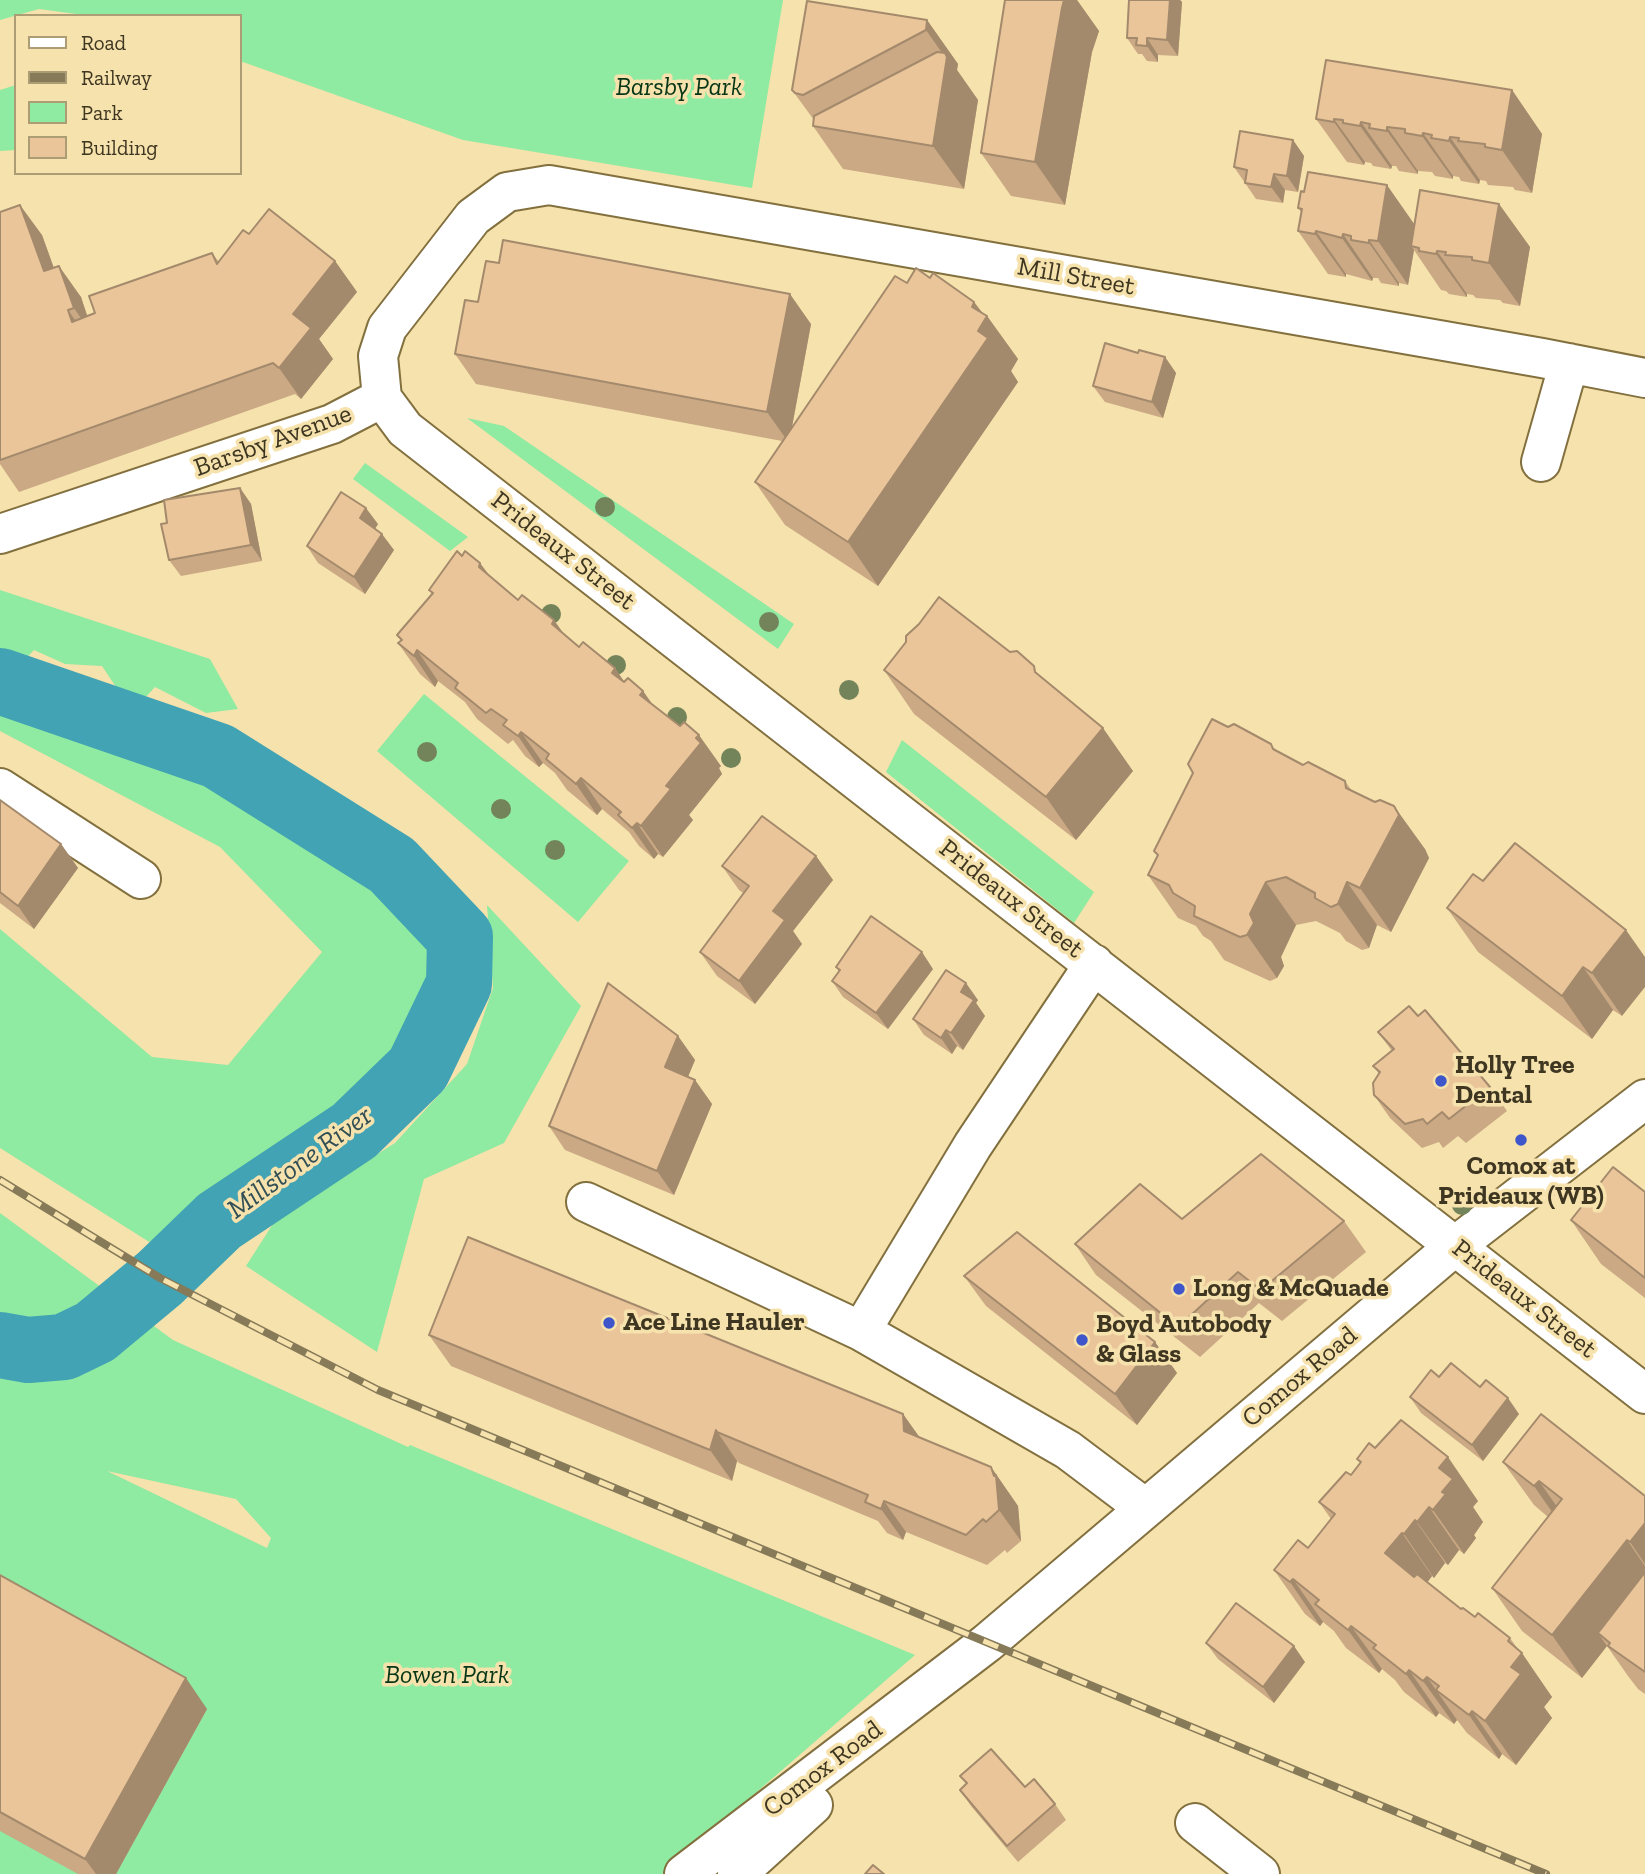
<!DOCTYPE html>
<html>
<head>
<meta charset="utf-8">
<style>
  body { margin:0 }
  #map { position:relative; width:1645px; height:1874px; overflow:hidden; background:#f6e2ad; font-family:"Zilla Slab",serif }
  canvas { display:block }
  .legend { position:absolute; left:14px; top:14px; width:228px; height:161px; box-sizing:border-box; background:#f6e2ad; border:2px solid #ac9d75; margin:0; padding:9px 12px; list-style:none; font-size:21px; color:#3e3621 }
  .legend li { display:flex; align-items:center; gap:14px; height:35px }
  .legend b { width:35px; border:2px solid #ac9d75 }
</style>
</head>
<body>
<div id="map">
<canvas width="1645" height="1874"></canvas>
<ul class="legend">
<li><b style="height:9px;background:#fff"></b>Road</li>
<li><b style="height:9px;background:#877a58"></b>Railway</li>
<li><b style="height:19px;background:#8feaa2"></b>Park</li>
<li><b style="height:19px;background:#ebc59a"></b>Building</li>
</ul>
</div>
<script>
const g = document.querySelector('canvas').getContext('2d');
g.lineJoin = 'round';
function paint(path, color) { g.fillStyle = color; g.fill(path, 'evenodd'); }
function strokePath(path, color, width, dash) { g.strokeStyle = color; g.lineWidth = width; g.lineCap = dash ? 'butt' : 'round'; g.setLineDash(dash || []); g.stroke(path); }
function label(font, color, halo, rows, align = 'center') {
  g.font = font + ' "Zilla Slab",serif'; g.lineWidth = 7; g.setLineDash([]); g.textBaseline = 'middle'; g.strokeStyle = halo; g.fillStyle = color; for (const [text, x, y, turn = 0] of rows) {
    g.save(); g.translate(x, y); g.rotate((+turn || 0) * Math.PI / 180); g.textAlign = isNaN(turn) ? turn : align; if (halo) g.strokeText(text, 0, 0); g.fillText(text, 0, 0); g.restore();
  }
}
paint(new Path2D(`
  M0,0h783l-31,188 -289,-48 -223,-79v-45h-149l-52,-7 -39,11z
  M16,85v65l-16,1v-61z
  M467,418l37,8 290,198 -16,25z
  M365,463l103,74 -18,14 -97,-72z
  M0,590l210,69 28,50 -32,4 -51,-26 -10,11 -25,-5 -18,-27 -37,-2 -31,-14 -15,16 -19,-6z
  M424,694l205,167 -51,61 -201,-171z
  M0,705l197,65 152,89 83,71 -2,75 -47,79 -180,121 -41,45 -162,-102v-219l152,128 76,8 94,-113 -102,-105 -220,-116z
  M902,740l192,152 -20,31 -188,-151z
  M487,905l94,101 -77,137 -80,36 -47,173 -131,-86 32,-50 117,-73 72,-79 26,-76z
  M0,1213l173,127 235,107 2,-2 505,210 -253,219h-662zM107,1471l129,28 35,39 -4,10z`), '#8feaa2');
strokePath(new Path2D(`
  M0,681l218,75 174,109 68,72 -1,47 -41,85 -64,62 -135,90 -59,57 -65,54 -31,15 -36,3 -28,-5`), '#41a3b3', 66);
const minor = new Path2D(`
  M382,398l23,31 1240,965
  M382,398l-4,-42 9,-28 86,-111 34,-25 42,-7 993,173 103,20
  M1541,462l28,-99
  M0,534l332,-110 50,-26
  M0,788l141,91
  M586,1202l275,129 207,119 77,58
  M861,1331l112,-186 121,-181
  M1195,1823l65,51`);
const major = new Path2D(`
  M684,1874l303,-231 468,-397 190,-147
  M737,1874l76,-69`);
strokePath(minor, '#82703e', 42);
strokePath(major, '#82703e', 42);
strokePath(minor, '#fff', 38);
strokePath(major, '#fff', 38);
const rail = new Path2D(`
  M0,1180l160,98 218,112 1168,484`);
strokePath(rail, '#877a58', 8);
strokePath(rail, '#f6e2ad', 5, [16]);
g.fillStyle = '#73835a';
for (const [x, y] of [
  [605,507],
  [551,614],
  [769,622],
  [616,665],
  [849,690],
  [677,717],
  [427,752],
  [731,758],
  [501,809],
  [555,850],
  [1462,1205]
]) { g.beginPath(); g.arc(x, y, 10, 0, 2 * Math.PI); g.fill(); }
paint(new Path2D(`
  M1005,0h72l22,31 -7,21 -27,153 -54,-9 -30,-43z
  M1129,0h51l2,2 -4,54 -20,-1v7l-11,-1 -5,-7h-4l-11,-16z
  M927,20l31,44 -1,6 21,30 -14,89 -121,-20 -30,-43 1,-6 -22,-30z
  M1512,90l30,44 -10,59 -17,-3 -2,-3 -25,-2 -2,-4 -6,-1 -1,4 -18,-3 -2,-4 -6,-1v3l-18,-3 -3,-4 -14,-1v3l-19,-3 -3,-5h-4l-1,3 -18,-3 -2,-3 -6,-1 -1,3 -17,-3 -31,-43z
  M1293,140l11,16 -6,36 -13,-2 -2,13 -27,-4 -22,-32z
  M1499,204l31,43 -10,59 -17,-3 -3,-3 -24,-2 -3,-3 -6,-1v3l-18,-3 -3,-3 -5,-1 -27,-40 -6,35 -9,-2v3l-18,-3 -3,-5h-5l-1,3 -26,-7v3l-18,-3 -30,-43 3,-19 -3,-4 116,17z
  M0,212l42,23 12,33 27,29 6,19 8,-3 117,-60 7,9 30,-28 86,27 22,31 -38,47 14,20 -32,40 -6,-5 -276,98 -19,-28z
  M930,278l44,24 8,10 5,4 31,43 -7,12 7,11 -140,204 -93,-61 -30,-43 27,-41 -306,-57 -21,-30 23,-52 333,22 -19,103 115,-144z
  M1138,353l27,4 11,16 -13,45 -58,-16 -12,-16z
  M240,488l11,16 11,57 -81,15 -12,-16 -2,-37z
  M378,524l-3,5 19,21 -29,44 -47,-31 -11,-17z
  M462,556l18,7 10,13 28,24 61,47 36,21 9,14 19,9 9,13 69,62 -2,2 3,6 -33,41 4,5 -30,37 -5,-3 -4,5 -15,-13 -10,-14 -27,-23 -5,6 -30,-25 -12,-17 -12,-10 -4,4 -14,-11 -12,-16 -5,4 -31,-25 -12,-17 -27,-21 -3,6 -15,-13 -22,-31 3,-2 -4,-6 35,-41 -3,-4z
  M884,670l159,9 90,92 -57,69 -162,-126z
  M1228,727l43,17 5,7 27,14 42,16 7,10 73,58 4,9 -38,74 -14,-7 -8,23 -7,2 -16,-9 -6,-8 -24,-12 -20,4 -15,32 3,9 -7,12 -7,3 -46,-21 -13,-19 -8,-5 -7,-10 -18,-8 -30,-43 10,-20 -4,-4z
  M0,800l61,44 17,24 -44,61 -34,-26z
  M1515,843l107,173 -9,-6 -21,29 -114,-87 -31,-44 36,-27z
  M816,856l17,24 -40,51 9,13 -47,60 -38,-28 -17,-24 43,-59 -4,-3 -17,-24z
  M836,967l97,2 -45,60 -45,-32 -11,-16 7,-9z
  M978,1000l-2,3 9,13 -22,34 -6,-4 -5,8 -28,-19 -11,-16z
  M1378,1032l112,55 17,24 -41,32 -8,-7 -15,12 -4,-6 -17,6 -32,-30 -16,-23 5,-21 -6,-8 19,-15z
  M678,1036l17,24 -7,17 7,3 17,24 -38,91 -109,-45 -16,-24z
  M1645,1192v106l-44,-34 -30,-44z
  M1182,1219l162,2 22,31 -84,69 -23,-18 -59,54 -104,-82 -21,-31z
  M964,1276l191,66 22,31 -40,52 -151,-119z
  M429,1335l474,79 17,24 71,29 27,39 3,35 -14,12 -2,-3 -18,15 -81,-33 -3,8 -16,-7 -9,-12 -139,-58 -2,-2 -5,20 -281,-115z
  M1439,1377l41,10 39,27 -36,47 -62,-48 -11,-16z
  M1375,1448l103,53 -5,6 10,15 -9,13 2,3 -12,16 -5,-4 -11,15 -3,-2 -11,15 -2,-2 -5,7 34,26 49,29 42,59 -8,10 8,11 -36,47 -14,-11 -3,5 -32,-26 -10,-13 -3,4 -15,-11 -3,4 -32,-25 -9,-12 -13,-11 -3,4 -33,-25 -12,-17 -11,-9 -3,4 -15,-12 -31,-44 34,-22 23,-29 -12,-17 32,-27 9,-12 -3,-4z
  M1503,1462l142,34v198l-7,-5 -10,-13 -21,-30 -25,32 -60,-47 -30,-43 56,-71 -14,-12z
  M0,1575l207,134 -91,165h-38l-78,-43z
  M1206,1643l99,19 -31,41 -56,-44z
  M960,1776l65,11 30,17 11,16 -48,42 -47,-56 -11,-16 6,-6z`), '#caa984');
paint(new Path2D(`
  M1064,0h13l22,31 -7,21 -27,153 -30,-43 27,-154z
  M1170,0h10l2,2 -4,54 -11,-16z
  M927,20l31,44 -1,6 21,30 -14,89 -31,-43 14,-86 -21,-30z
  M1147,38l11,17v7l-11,-16z
  M1512,90l30,44 -10,59 -30,-43z
  M1334,119l31,43 -1,3 -30,-43z
  M1361,122l31,44 -1,3 -31,-43z
  M1387,127l31,44v3l-31,-43z
  M1423,133l30,43v3l-31,-43z
  M1450,137l30,43 -1,4 -30,-43z
  M1293,140l11,16 -6,36 -11,-16z
  M1274,174l11,16 -2,13 -12,-16z
  M1387,185l30,43 -6,18 3,4 -6,35 -30,-44z
  M1499,204l31,43 -10,59 -31,-43z
  M20,205l22,30 24,67 -22,-31z
  M1316,231l30,43v3l-31,-43z
  M1343,234l30,44 -1,3 -30,-43z
  M1369,240l30,43v3l-30,-43z
  M1437,251l30,43v3l-31,-43z
  M335,261l22,31 -38,47 14,20 -32,40 -22,-31 14,-54z
  M59,266l22,31 14,42 -21,-31z
  M790,294l21,30 -22,119 -22,-31z
  M974,302l12,16 1,-2 31,43 -7,12 7,11 -140,204 -30,-44 130,-211 -6,-24z
  M68,310l22,31 -18,-19z
  M1165,357l11,16 -13,45 -11,-16z
  M240,488l11,16 11,57 -11,-16z
  M366,508l12,16 -7,11 -11,-17z
  M382,534l12,16 -29,44 -11,-17z
  M480,563l22,31 -23,-27z
  M554,620l22,31 -24,-27z
  M417,650l21,31 -3,6 -21,-31z
  M615,668l21,31 -24,-26z
  M643,691l22,31 -25,-27z
  M1103,728l30,43 -57,69 -30,-43z
  M521,732l22,31 -4,4 -21,-31z
  M699,735l22,31 -2,2 3,6 -33,41 4,5 -30,37 -22,-31z
  M581,778l21,31 -5,6 -21,-31z
  M1394,806l31,43 4,9 -38,74 -31,-44z
  M637,823l21,31 -4,5 -22,-31z
  M61,844l17,24 -44,61 -16,-23z
  M816,856l17,24 -40,51 9,13 -47,60 -16,-23 34,-70z
  M1266,882l30,43 -15,32 3,9 -7,12 -30,-43 3,-21z
  M1347,882l30,43 -8,23 -31,-44z
  M1626,930l19,27v30l-23,29 -30,-43z
  M922,952l11,17 -45,60 -12,-16z
  M1583,967l30,43 -21,29 -30,-43z
  M966,983l12,17 -2,3 9,13 -22,34 -12,-17 10,-41z
  M946,1030l11,16 -5,8 -11,-16z
  M678,1036l17,24 -13,31 -17,-24z
  M695,1080l17,24 -38,91 -17,-24z
  M1155,1342l22,31 -40,52 -22,-31z
  M1508,1398l11,16 -36,47 -11,-16z
  M903,1414l22,31 -21,-14z
  M716,1430l21,31 -5,20 -22,-31z
  M1448,1457l30,44 -5,6 10,15 -9,13 2,3 -12,16 -31,-44 9,-18 -3,-24z
  M991,1467l27,39 3,35 -22,-31z
  M1539,1481l30,43 -5,5 -30,-43z
  M884,1501l22,31 -3,8 -22,-31z
  M1429,1507l30,43 -11,15 -31,-43z
  M1415,1520l30,43 -11,15 -30,-44z
  M1645,1523v41l-15,-22z
  M1402,1533l30,43 -16,21 -31,-44z
  M1627,1540l18,26v32l-47,35 9,13 -25,32 -30,-43z
  M1293,1579l30,43 -3,4 -30,-44z
  M1351,1626l31,43 -3,4 -31,-43z
  M1294,1646l11,16 -31,41 -11,-16z
  M1522,1653l30,44 -8,10 8,11 -36,47 -31,-44 26,-54z
  M1409,1670l30,43 -3,4 -30,-43z
  M1427,1677l30,43 -3,4 -31,-43z
  M186,1678l21,31 -91,165h-20l-11,-15z
  M1472,1711l30,43 -3,5 -30,-44z`), '#a48a6c');
const building = new Path2D(`
  M1005,0h59l-2,8 -27,154 -54,-9z
  M1129,0h41l-3,40 -20,-2v8l-11,-1 1,-7h-10z
  M807,1l120,19 -1,10 -123,65 -8,-2 -3,-3z
  M937,52l8,1 2,4 -14,89 -120,-20 1,-10z
  M1326,60l186,30 -10,60 -17,-3v-3l-27,-3 1,-3 -9,-1 -1,4 -18,-3 1,-3 -9,-2 -1,3 -17,-3v-4l-18,-2v4l-18,-3 1,-4 -9,-2 -1,4 -17,-3v-3l-9,-1v3l-18,-3z
  M1240,131l53,9 -6,36 -13,-2 -3,13 -26,-4 2,-13 -13,-3z
  M1308,172l79,13 -9,56 -9,-1v3l-18,-3v-4l-8,-2 -1,4 -26,-7 -1,3 -17,-3 4,-22 -4,-1 3,-17 3,1z
  M1420,190l79,14 -10,59 -17,-3v-3l-27,-2 1,-3 -9,-1 -1,3 -17,-3v-3l-8,-2z
  M20,205l24,66 15,-5 15,42 -6,2 4,12 23,-9 -6,-17 123,-43 5,11 26,-34 6,4 20,-25 66,52 -42,53 18,14 -32,40 -6,-5 -273,97v-248z
  M503,240l287,54 -23,118 -312,-58 10,-54 13,2 8,-41 13,2z
  M916,268l14,10 3,-5 41,29 -2,5 15,9 -9,15 10,7 -140,204 -93,-60 140,-206 12,7z
  M1105,343l33,10 1,-3 26,7 -13,45 -59,-16z
  M240,488l11,57 -82,15 -8,-36 6,-1 -3,-23z
  M341,492l25,16 -6,10 22,16 -28,43 -47,-31z
  M457,551l5,5 3,-5 15,12 -1,4 39,33 4,-5 32,25 -2,4 27,23 4,-5 32,26 -3,5 12,9 4,-4 15,13 -3,4 40,31 4,-4 15,13 -3,3 5,5 -35,43 5,3 -30,37 -4,-3 -5,5 -14,-13 3,-3 -40,-34 -5,6 -30,-25 3,-5 -28,-22 -3,4 -15,-11 4,-5 -16,-11 -5,4 -31,-25 3,-5 -41,-33 -3,6 -16,-13 4,-3 -5,-5 36,-42 -4,-3z
  M939,597l71,55 7,-1 17,15 1,6 68,56 -57,69 -162,-127 22,-28v-6l13,-12z
  M1212,719l16,8 6,-3 37,20 2,5 30,16 5,-3 37,19 1,7 29,14 5,-2 14,6 5,9 -39,73 -13,-6 -9,22 -7,3 -16,-9v-5l-29,-16 -20,5 -16,32 4,9 -7,12 -7,2 -46,-21 1,-10 -22,-13 -4,-8 -21,-10 10,-20 -4,-4 39,-78 -5,-9z
  M0,800l61,44 -43,62 -18,-14z
  M762,816l54,40 -43,55 12,9 -46,61 -39,-29 49,-66 -27,-20z
  M1515,843l111,87 -34,43 -9,-6 -21,29 -115,-88 26,-34 10,7z
  M871,916l51,36 -46,61 -44,-32 8,-11 -4,-3z
  M946,970l20,13 -5,9 13,8 -23,33 -5,-3 -5,8 -28,-19z
  M608,983l70,53 -13,31 30,13 -38,91 -108,-45z
  M1409,1006l9,10 7,-6 65,77 -41,32 -7,-7 -15,12 -4,-5 -18,5 -31,-29 -1,-12 7,-11 -7,-6 21,-17 -16,-17z
  M1261,1154l83,67 -83,69 -23,-18 -60,55 -103,-83 65,-60 42,35z
  M1613,1167l32,25v86l-74,-58z
  M1017,1232l138,110 -40,52 -151,-118z
  M468,1237l435,177 1,17 87,36 3,9 2,-1 3,35 -13,12 -3,-3 -17,16 -82,-34 -3,8 -16,-7 3,-7 -151,-63 -1,-2 -6,20 -281,-115z
  M1451,1363l29,24 6,-7 22,18 -36,47 -62,-48 21,-27 8,7z
  M1541,1414l104,82v27l-15,19 -3,-2 -75,95 -60,-47 70,-89 -23,-18 -5,5 -31,-24z
  M1401,1420l47,37 -9,11 14,11 -11,13 4,2 -13,16 -4,-3 -12,15 -2,-2 -11,14 -2,-1 -17,20 29,24 3,-3 44,35 2,-1 12,9 3,-4 32,25 -2,3 14,12 -11,14 10,7 -36,47 -13,-10 -3,4 -33,-25 3,-4 -12,-9 -4,4 -14,-11 -3,4 -33,-26 3,-3 -25,-19 -3,4 -33,-26 4,-4 -26,-21 -3,3 -16,-12 24,-30 10,8 27,-34 -16,-12 27,-30 5,3 10,-13 -4,-3 12,-16 6,5z
  M1645,1572v100l-37,-26 2,-3 -12,-10z
  M0,1575l186,103 -101,181 -85,-47z
  M1236,1603l58,43 -31,41 -57,-44z
  M991,1749l34,38 9,-8 21,25 -48,42 -47,-56 7,-7 -7,-7z
  M873,1865l11,9h-19z`);
paint(building, '#ebc59a');
strokePath(building, '#a48a6c', 2);
for (const [x, y, r, color] of [
  [1441,1081,7,"#3e56c9"],
  [1521,1140,7,"#3e56c9"],
  [1179,1289,7,"#3e56c9"],
  [609,1323,7,"#3e56c9"],
  [1082,1340,7,"#3e56c9"]
]) { const dot = new Path2D(); dot.arc(x, y, r, 0, 2 * Math.PI); g.fillStyle = color; g.fill(dot); strokePath(dot, '#f6e2ad', 2.5); }
label('italic 26px', '#073616', '#f6e2ad', [
  ["Barsby Park",679,88],
  ["Bowen Park",447,1676]
]);
label('26px', '#3e3621', '#f6e2ad', [
  ["Mill Street",1076,277,10],
  ["Barsby Avenue",273,441,-20],
  ["Prideaux Street",563,551,38],
  ["Prideaux Street",1011,899,38],
  ["Prideaux Street",1524,1299,38],
  ["Comox Road",1300,1377,-40],
  ["Comox Road",823,1769,-37]
]);
label('bold 26px', '#3e3621', '#f6e2ad', [
  ["Holly Tree",1455,1066],
  ["Dental",1455,1096],
  ["Comox at",1521,1167,"center"],
  ["Prideaux (WB)",1521,1197,"center"],
  ["Long & McQuade",1193,1289],
  ["Ace Line Hauler",623,1323],
  ["Boyd Autobody",1096,1325],
  ["& Glass",1096,1355]
], 'left');
label('italic 28px', '#314f55', '#f6e2ad', [
  ["Millstone River",300,1163,-36]
]);
</script>
</body>
</html>
